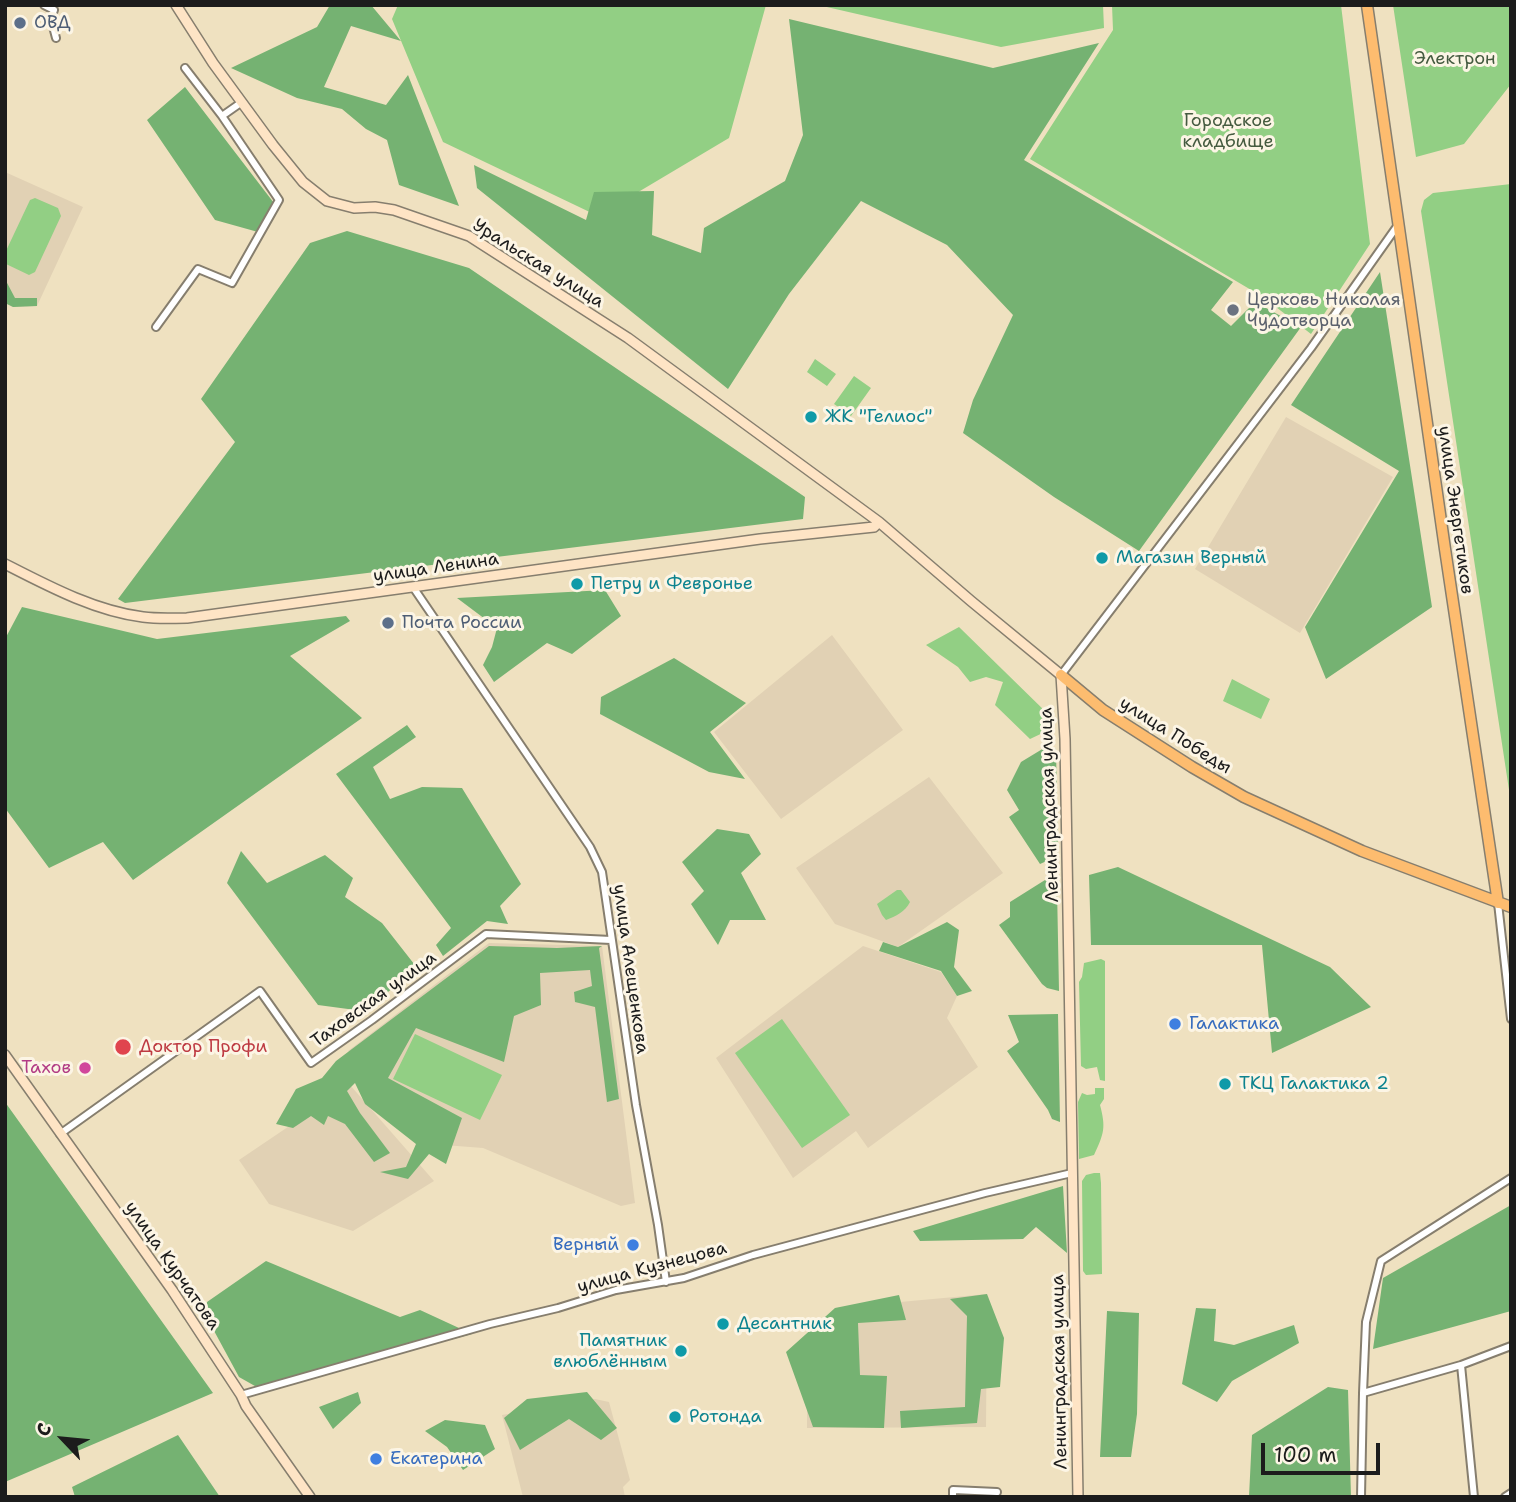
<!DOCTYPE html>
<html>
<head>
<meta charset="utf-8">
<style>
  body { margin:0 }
  #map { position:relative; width:1516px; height:1502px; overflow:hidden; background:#efe1c0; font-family:"Shantell Sans",sans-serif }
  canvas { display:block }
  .frame { position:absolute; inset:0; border:7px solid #1c1c1c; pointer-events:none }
  .north { position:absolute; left:28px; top:1404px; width:70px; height:70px; -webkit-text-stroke:5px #fcf5e5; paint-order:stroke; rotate:296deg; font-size:19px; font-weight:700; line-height:28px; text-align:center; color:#1c1c1c }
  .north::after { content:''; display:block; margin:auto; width:24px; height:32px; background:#1c1c1c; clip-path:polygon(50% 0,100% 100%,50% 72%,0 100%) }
  .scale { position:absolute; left:1261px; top:1443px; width:119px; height:32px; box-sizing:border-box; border:4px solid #1c1c1c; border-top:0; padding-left:9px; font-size:21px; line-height:24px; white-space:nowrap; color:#1c1c1c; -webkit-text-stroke:5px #fcf5e5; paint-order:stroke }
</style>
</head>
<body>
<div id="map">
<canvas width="1516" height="1502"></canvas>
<div class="frame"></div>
<div class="north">С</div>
<div class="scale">100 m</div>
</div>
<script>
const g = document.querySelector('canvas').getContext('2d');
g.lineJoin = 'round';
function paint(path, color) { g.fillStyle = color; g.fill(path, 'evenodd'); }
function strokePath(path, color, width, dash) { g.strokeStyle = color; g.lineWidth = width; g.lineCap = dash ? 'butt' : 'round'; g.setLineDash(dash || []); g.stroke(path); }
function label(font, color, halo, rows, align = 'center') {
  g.font = font + ' "Shantell Sans",sans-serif'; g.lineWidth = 6; g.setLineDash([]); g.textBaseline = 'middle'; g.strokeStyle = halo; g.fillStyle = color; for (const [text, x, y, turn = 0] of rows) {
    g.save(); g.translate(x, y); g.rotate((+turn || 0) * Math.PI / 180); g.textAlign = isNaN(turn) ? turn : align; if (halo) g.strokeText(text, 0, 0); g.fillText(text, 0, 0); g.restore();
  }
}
paint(new Path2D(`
  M5,172l78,35 -46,99 -24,1 -8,-4z
  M1286,417l107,60 -93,156 -105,-64z
  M832,635l71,95 -122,89 -67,-87z
  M929,777l74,96 -105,74 -63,-23 -39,-56z
  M489,943l113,3 33,257 -14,3 -138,-58 -39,-3 -96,-94z
  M863,946l78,26 16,24 -10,22 31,49 -110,81 -12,-17 -63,47 -77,-120z
  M350,1085l84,96 -81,50 -84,-27 -30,-44z
  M987,1294l-1,133 -179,1v-87l28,-33z
  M595,1399l14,3 21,78 -7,7 2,10h-102l-21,-82z`), '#e1d1b4');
paint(new Path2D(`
  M398,5h368l-37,133 -131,78 -155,-74 -51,-123z
  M818,5h285l1,23 -103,19z
  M1112,5h229l29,239 -59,90 -48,-37 -233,-138 83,-129z
  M1393,5h118v79l-47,60 -48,13z
  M1511,184v619l-90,-592 3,-11 9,-7z
  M35,198l23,10 3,8 -26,56 -6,3 -23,-11 -1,-11 25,-53z
  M815,359l21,15 -9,12 -20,-14z
  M854,376l17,12 -20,28 -17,-12z
  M959,627l89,87 1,16 -19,9 -35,-34 8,-23 -17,-5 -16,5 -12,-15 -32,-22z
  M1232,679l38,20 -9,20 -38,-18z
  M897,890h4l9,12c-5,10 -14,14 -24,18l-4,-5 -5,-11z
  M1101,959l4,2v120l-5,-1 -3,-13 -11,2 -5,-3 -2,-84 3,-5 2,-14z
  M782,1019l68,96 -48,33 -67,-95z
  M415,1034l87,41 -22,45 -87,-41z
  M1095,1088h9v11l-4,6c6,23 4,28 -6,50l-15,4 -1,-57 4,-9 5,2 8,-1z
  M1094,1173h6l1,10 1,91 -16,1 -3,-4 -1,-90 4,-6z`), '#92cf84');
paint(new Path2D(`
  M330,5h41l30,36 -50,-15 -27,61 62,18 22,-30 51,131 -60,-21 -12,-45 -21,-11 -24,-20 -45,-11 -66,-30 86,-41z
  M789,19l204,49 106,-25 -75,117 209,122 -22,28 20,16 24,-24 46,25 -162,224 -85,-54 -91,-64 10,-33 40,-85 -66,-70 -86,-44 -72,93 -61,95 -251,-201 -3,-23 112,55 8,-28 60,-1 -2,44 49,18 3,-25 81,-47 18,-46z
  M185,87l92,120 -19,25 -43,-12 -68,-100z
  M347,231l122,37 336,229 -2,22 -678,84 -7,-4 117,-157 -34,-43 109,-156z
  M1380,272l52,335 -106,72 -21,-52 94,-156 -108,-66z
  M5,279l10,19h22v8l-24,1 -8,-4z
  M605,590l16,26 -49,38 -25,-11 -53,39 -11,-17 9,-18 5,-19 -40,-30z
  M22,607l135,32 189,-23 4,5 -60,35 72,62 -229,162 -30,-38 -54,26 -44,-60v-169z
  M674,658l72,45 -36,29 35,47 -36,-7 -109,-58 1,-17z
  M407,725l9,12 -43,30 17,32 32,-12 40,1 59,96 -21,22 8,18 -21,-3 -44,35 -7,-11 15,-17 -115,-154z
  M1049,745l7,4 2,107 -18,8 -31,-47 10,-7 -12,-20 14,-28z
  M717,829l32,5 12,20 -20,19 25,47h-36l-12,25 -27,-41 13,-13 -22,-29z
  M241,851l26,32 58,-28 28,23 -8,19 37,26 36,46 -55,42 -45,-6 -91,-122z
  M1118,867l212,100 41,40 -99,46 -10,-108h-171l-2,-70z
  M1045,880l12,8 2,103 -12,-3 -5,-4 -43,-59 11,-8v-15z
  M947,922l12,8 -5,37 18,24 -15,5 -16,-25 -62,-20 4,-9 15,5z
  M489,946l68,2 45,-2 -3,2 20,151 -12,3 -12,-95 -20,-5 -1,-10 18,-6 -2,-16 -50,3 1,32 -27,11 -10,46 -88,-34 -28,50 74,40 -16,46 -17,-10 -21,25 -28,-7 26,-5 10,-23 -51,-40 -10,-21 -8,8 13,22 30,40 -16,9 -29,-38 -17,-8 -4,9 -13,-9 -18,12 -17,-4 20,-35 26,-11 14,-17z
  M1058,1014l2,108 -8,-3 -4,-9 -41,-59 12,-9 -11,-27z
  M5,1102l208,291 -208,89z
  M1063,1186l4,67 -31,-26 -13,12 -103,2 -7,-10z
  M1511,1205v106l-138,38 10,-71z
  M266,1261l134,56 20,-7 52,24 -210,56 -23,-13 -33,-61 1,-14z
  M987,1294l17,44 -4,49 -19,2 -4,34 -76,5 -1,-17 65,-4 2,-91 -17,-17z
  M899,1295l7,25 -48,3 2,52 27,1 -3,52 -71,-1 -27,-75 49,-44z
  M1196,1308l20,1 -2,32 20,4 60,-20 5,18 -67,38 -15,21 -35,-18z
  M1107,1311l32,2 -2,101 -6,43h-31z
  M1328,1387l20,3 3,107h-102l3,-62z
  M358,1392l3,11 -28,26 -14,-22z
  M587,1392l30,36 -16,12 -32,-21 -49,31 -16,-32 23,-19z
  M445,1420l40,5 10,24 -32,21 -16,-23 -22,-16z
  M178,1435l42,62h-145l-3,-10z`), '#75b272');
const street = new Path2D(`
  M44,5l10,5 -3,9 5,19
  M185,68l37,48 20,-14
  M156,327l42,-58 34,14 47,-83 -57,-84
  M413,587l177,260 12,25 34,233 22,120 8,57
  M1061,675l250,-327 87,-123
  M1498,903l13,116
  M60,1134l200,-143 51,72 61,-43 114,-86 125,6
  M1461,1365l13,132
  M1363,1393l98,-28 50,-19
  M241,1395l249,-71 68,-16 58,-18 68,-12 69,-23 232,-62 87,-20
  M953,1497v-7l44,2
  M1361,1497l2,-104 3,-71 15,-61 130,-83
  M1505,1497l6,-4`);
const secondary = new Path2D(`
  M176,5l37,58 60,82 30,37 24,19 27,7 21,-1 19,3 75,26 159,102 251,184 92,79 90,74 4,64 13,758
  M5,564c43,22 90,47 138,53 15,2 29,1 44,1l573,-79 114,-12 5,-5
  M5,1055l167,235 69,105 5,11 64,91`);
const primary = new Path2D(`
  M1367,5l78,544 53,354
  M1061,675l42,35 89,57 52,30 118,54 149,56`);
strokePath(street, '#867e6e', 10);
strokePath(secondary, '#867e6e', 12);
strokePath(primary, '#867e6e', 13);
strokePath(street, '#fff', 6);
strokePath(secondary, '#fee4c5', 9);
strokePath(primary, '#fdbc6f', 10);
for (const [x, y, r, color] of [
  [20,23,7,"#5c6f8a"],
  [1233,310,7,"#6b7280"],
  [811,417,7,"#0f9aa8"],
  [1102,558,7,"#0f9aa8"],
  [577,584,7,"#0f9aa8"],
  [388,623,7,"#5c6f8a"],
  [1175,1024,7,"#3f7fe0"],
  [123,1047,9,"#e0444e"],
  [85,1068,7,"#d1479c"],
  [1225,1084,7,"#0f9aa8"],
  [633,1245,7,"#3f7fe0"],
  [723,1324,7,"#0f9aa8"],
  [681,1351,7,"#0f9aa8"],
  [675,1417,7,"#0f9aa8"],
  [376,1459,7,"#3f7fe0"]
]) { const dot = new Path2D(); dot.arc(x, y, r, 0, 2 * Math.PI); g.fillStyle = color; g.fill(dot); strokePath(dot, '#fcf5e5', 2.5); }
label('18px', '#4e5e75', '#fcf5e5', [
  ["ОВД",34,23],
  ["Почта России",402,623]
], 'left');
label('18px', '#455b40', '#fcf5e5', [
  ["Электрон",1455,59],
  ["Городское",1228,121],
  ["кладбище",1228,142]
]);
label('18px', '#1c1c1c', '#fcf5e5', [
  ["Уральская улица",538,264,32],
  ["улица Энергетиков",1455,510,82],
  ["улица Ленина",436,568,-8],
  ["улица Победы",1175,736,32],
  ["Ленинградская улица",1050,805,-92],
  ["улица Алещенкова",630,969,82],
  ["Таховская улица",374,1000,-36],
  ["улица Курчатова",172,1266,55],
  ["улица Кузнецова",652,1268,-15],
  ["Ленинградская улица",1060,1372,-91]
]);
label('18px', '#5b616d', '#fcf5e5', [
  ["Церковь Николая",1247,300],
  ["Чудотворца",1247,321]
], 'left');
label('18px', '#0d838f', '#fcf5e5', [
  ["ЖК \"Гелиос\"",825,417],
  ["Магазин Верный",1116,558],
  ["Петру и Февронье",591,584],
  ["ТКЦ Галактика 2",1239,1084],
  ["Десантник",737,1324],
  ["Памятник",667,1341,"right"],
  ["влюблённым",667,1362,"right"],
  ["Ротонда",689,1417]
], 'left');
label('18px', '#366cbe', '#fcf5e5', [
  ["Галактика",1189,1024],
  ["Верный",619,1245,"right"],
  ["Екатерина",390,1459]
], 'left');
label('18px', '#be3a42', '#fcf5e5', [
  ["Доктор Профи",139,1047]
], 'left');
label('18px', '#b23c85', '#fcf5e5', [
  ["Тахов",71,1068]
], 'right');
</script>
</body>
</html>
